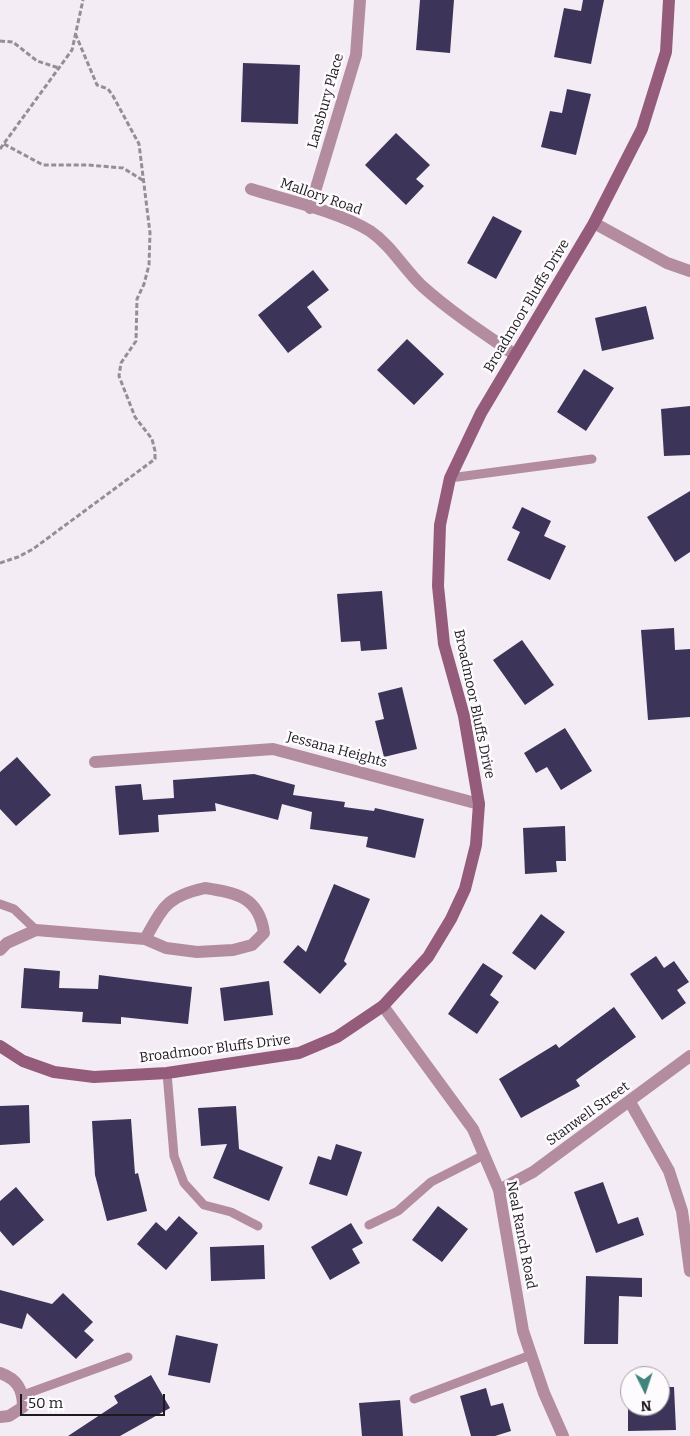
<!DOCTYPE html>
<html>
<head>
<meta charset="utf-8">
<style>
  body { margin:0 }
  #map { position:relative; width:690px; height:1436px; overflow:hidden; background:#f3ecf4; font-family:Bitter,serif }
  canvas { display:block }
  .north { position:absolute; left:620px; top:1366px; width:50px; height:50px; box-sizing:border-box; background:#fefbfe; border:1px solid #a4a1a4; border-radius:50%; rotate:176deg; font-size:14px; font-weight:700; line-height:20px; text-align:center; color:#1c1a1d }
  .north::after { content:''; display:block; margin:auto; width:18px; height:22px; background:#3f857c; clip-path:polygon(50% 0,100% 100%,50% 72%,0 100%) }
  .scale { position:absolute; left:20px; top:1394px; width:145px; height:22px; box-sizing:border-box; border:2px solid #1c1a1d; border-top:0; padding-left:6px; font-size:15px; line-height:18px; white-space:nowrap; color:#1c1a1d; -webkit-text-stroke:4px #fefbfe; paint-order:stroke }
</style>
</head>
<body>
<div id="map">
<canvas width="690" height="1436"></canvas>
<div class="north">N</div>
<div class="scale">50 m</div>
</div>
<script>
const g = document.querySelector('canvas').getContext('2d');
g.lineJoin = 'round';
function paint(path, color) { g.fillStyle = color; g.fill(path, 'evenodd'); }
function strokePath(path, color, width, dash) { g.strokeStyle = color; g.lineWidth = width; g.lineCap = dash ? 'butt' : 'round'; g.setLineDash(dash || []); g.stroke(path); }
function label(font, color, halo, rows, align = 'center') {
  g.font = font + ' Bitter,serif'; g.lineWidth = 5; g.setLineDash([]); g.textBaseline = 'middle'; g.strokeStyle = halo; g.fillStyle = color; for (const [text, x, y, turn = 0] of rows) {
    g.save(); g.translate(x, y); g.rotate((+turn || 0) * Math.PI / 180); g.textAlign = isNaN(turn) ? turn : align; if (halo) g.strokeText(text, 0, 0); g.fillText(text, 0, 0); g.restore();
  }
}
paint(new Path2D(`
  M420,0h34l-4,53 -34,-3z
  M583,0h21l-13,64 -37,-7 10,-49 17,3z
  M243,63l57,2 -2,59 -57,-2z
  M567,89l24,5 -15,61 -35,-8 9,-36 12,2z
  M396,133l34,32 -14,14 8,7 -18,19 -41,-40z
  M493,216l29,15 -26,48 -29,-16z
  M313,270l16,20 -22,17 15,20 -34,26 -30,-38z
  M646,306l8,33 -52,12 -7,-33z
  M407,339l37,35 -30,31 -37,-35z
  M584,369l30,19 -28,43 -29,-19z
  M690,406v49l-26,1 -3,-47z
  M690,491v61l-15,10 -28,-45z
  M522,507l29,14 -7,15 22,10 -16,34 -43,-20 13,-28 -8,-4z
  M382,591l5,58 -26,2 -1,-10 -19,1 -4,-48z
  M674,628l1,22 15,-1v68l-42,3 -7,-90z
  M522,640l32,45 -29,20 -32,-45z
  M402,687l15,62 -33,8 -9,-36 9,-2 -6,-26z
  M565,728l27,43 -31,19 -14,-23 -11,6 -12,-20z
  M17,757l34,38 -35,31 -16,-17v-37z
  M254,774l41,11 -2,10 52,7 -1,5 30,4 1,-3 49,11 -9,39 -49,-11 2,-10 -58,-8 2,-17 -30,-8 -4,16 -63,-17 1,8 -58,4 1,17 -40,3 -4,-49 26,-2 2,16 31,-2 -1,-18z
  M565,826l1,35h-10l1,11 -32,2 -2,-46z
  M334,884l36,15 -26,62 3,3 -27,30 -37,-32 15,-17 8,7z
  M541,914l24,18 -30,38 -23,-17z
  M656,956l8,12 10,-7 15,21 -12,8 9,13 -24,17 -32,-46z
  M483,963l20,13 -13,19 9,7 -22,32 -29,-20z
  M24,968l36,3 -1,17 39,1 1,-14 93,12 -4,37 -67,-7v7l-39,-2 1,-10 -62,-4z
  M269,981l4,34 -49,6 -4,-33z
  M614,1007l22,30 -60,43 4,6 -59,32 -22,-39 57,-35 3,4z
  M29,1105l1,38 -30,2v-39z
  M236,1106l3,43 44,18 -14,34 -56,-23 14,-34 -26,2 -3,-38z
  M131,1119l4,55 3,-1 9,38 -40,10 -12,-46 -3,-54z
  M336,1144l26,8 -15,44 -38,-12 9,-28 13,4z
  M603,1182l15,42 20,-7 6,18 -48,18 -22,-61z
  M16,1187l28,33 -31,26 -13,-15v-30z
  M438,1206l30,23 -26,33 -30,-22z
  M179,1216l19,17 -32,37 -29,-26 19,-22 10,9z
  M351,1223l12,20 -11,6 8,14 -30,17 -19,-33z
  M264,1245l1,34 -54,2 -1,-34z
  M586,1276l56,2v19l-23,-1 -1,48h-34z
  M0,1290l52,14 11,-11 30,29 -9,9 10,9 -18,19 -49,-46 -5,16 -22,-6z
  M176,1335l42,9 -8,39 -42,-8z
  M151,1375l19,33 -50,28h-52l50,-33 -4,-7z
  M660,1387h14l2,43 -48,1v-25h32z
  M486,1388l5,18 12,-3 8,28 -16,5h-24l-11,-40z
  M400,1400l3,36h-41l-3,-33z`), '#3c3559');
strokePath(new Path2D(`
  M0,41l13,1 24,19 22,7
  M4,144l39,21h45l35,3 21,13
  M0,149l72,-99 11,-50
  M0,563l18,-6 15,-8 122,-90v-8l-3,-12 -17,-22 -16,-41 2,-13 15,-22 1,-42 7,-15 5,-19 1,-32 -11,-89 -26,-48 -5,-7 -11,-4 -22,-52`), '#948f95', 3, [5, 2.5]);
strokePath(new Path2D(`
  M450,478l142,-19
  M0,904l14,5 22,21
  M167,1073l7,83 10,27 20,22 27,7 27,14
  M369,1225l29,-14 33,-29 53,-27
  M23,1395l105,-38
  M414,1399l117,-44`), '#b48ca0', 9);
strokePath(new Path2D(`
  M251,189c35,11 89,23 119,42 22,15 33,37 52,55 29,26 61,47 92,68
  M310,208l46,-153 4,-55
  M594,223l73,40 23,8
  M95,762l178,-13 206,55
  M205,888c32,5 54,9 59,45l-12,12 -19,5 -36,2 -31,-4 -21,-9c19,-33 21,-42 60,-51z
  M0,950l7,-7 29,-13 109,9
  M383,1006l90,123 26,61 24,141 21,62 19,43
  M630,1102l39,69 13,40 8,60
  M499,1190l34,-18 157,-116
  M0,1373c17,6 23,16 23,34l-14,9 -9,1`), '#b48ca0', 12);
strokePath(new Path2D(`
  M0,1046l23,15 31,11 40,5 73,-4 132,-20 38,-16 46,-31 45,-49 23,-38 14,-30 11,-44 3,-41 -15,-88 -20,-72 -6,-58 2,-61 10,-47 31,-65 113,-190 48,-94 24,-77 3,-52`), '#945c7a', 12);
label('14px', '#1c1a1d', '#fefbfe', [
  ["Lansbury Place",326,101,-74],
  ["Mallory Road",321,197,19],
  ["Broadmoor Bluffs Drive",527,306,-59],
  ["Broadmoor Bluffs Drive",474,704,78],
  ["Jessana Heights",337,750,15],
  ["Broadmoor Bluffs Drive",215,1049,-7],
  ["Stanwell Street",588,1114,-36],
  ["Neal Ranch Road",521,1235,79]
]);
</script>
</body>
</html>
